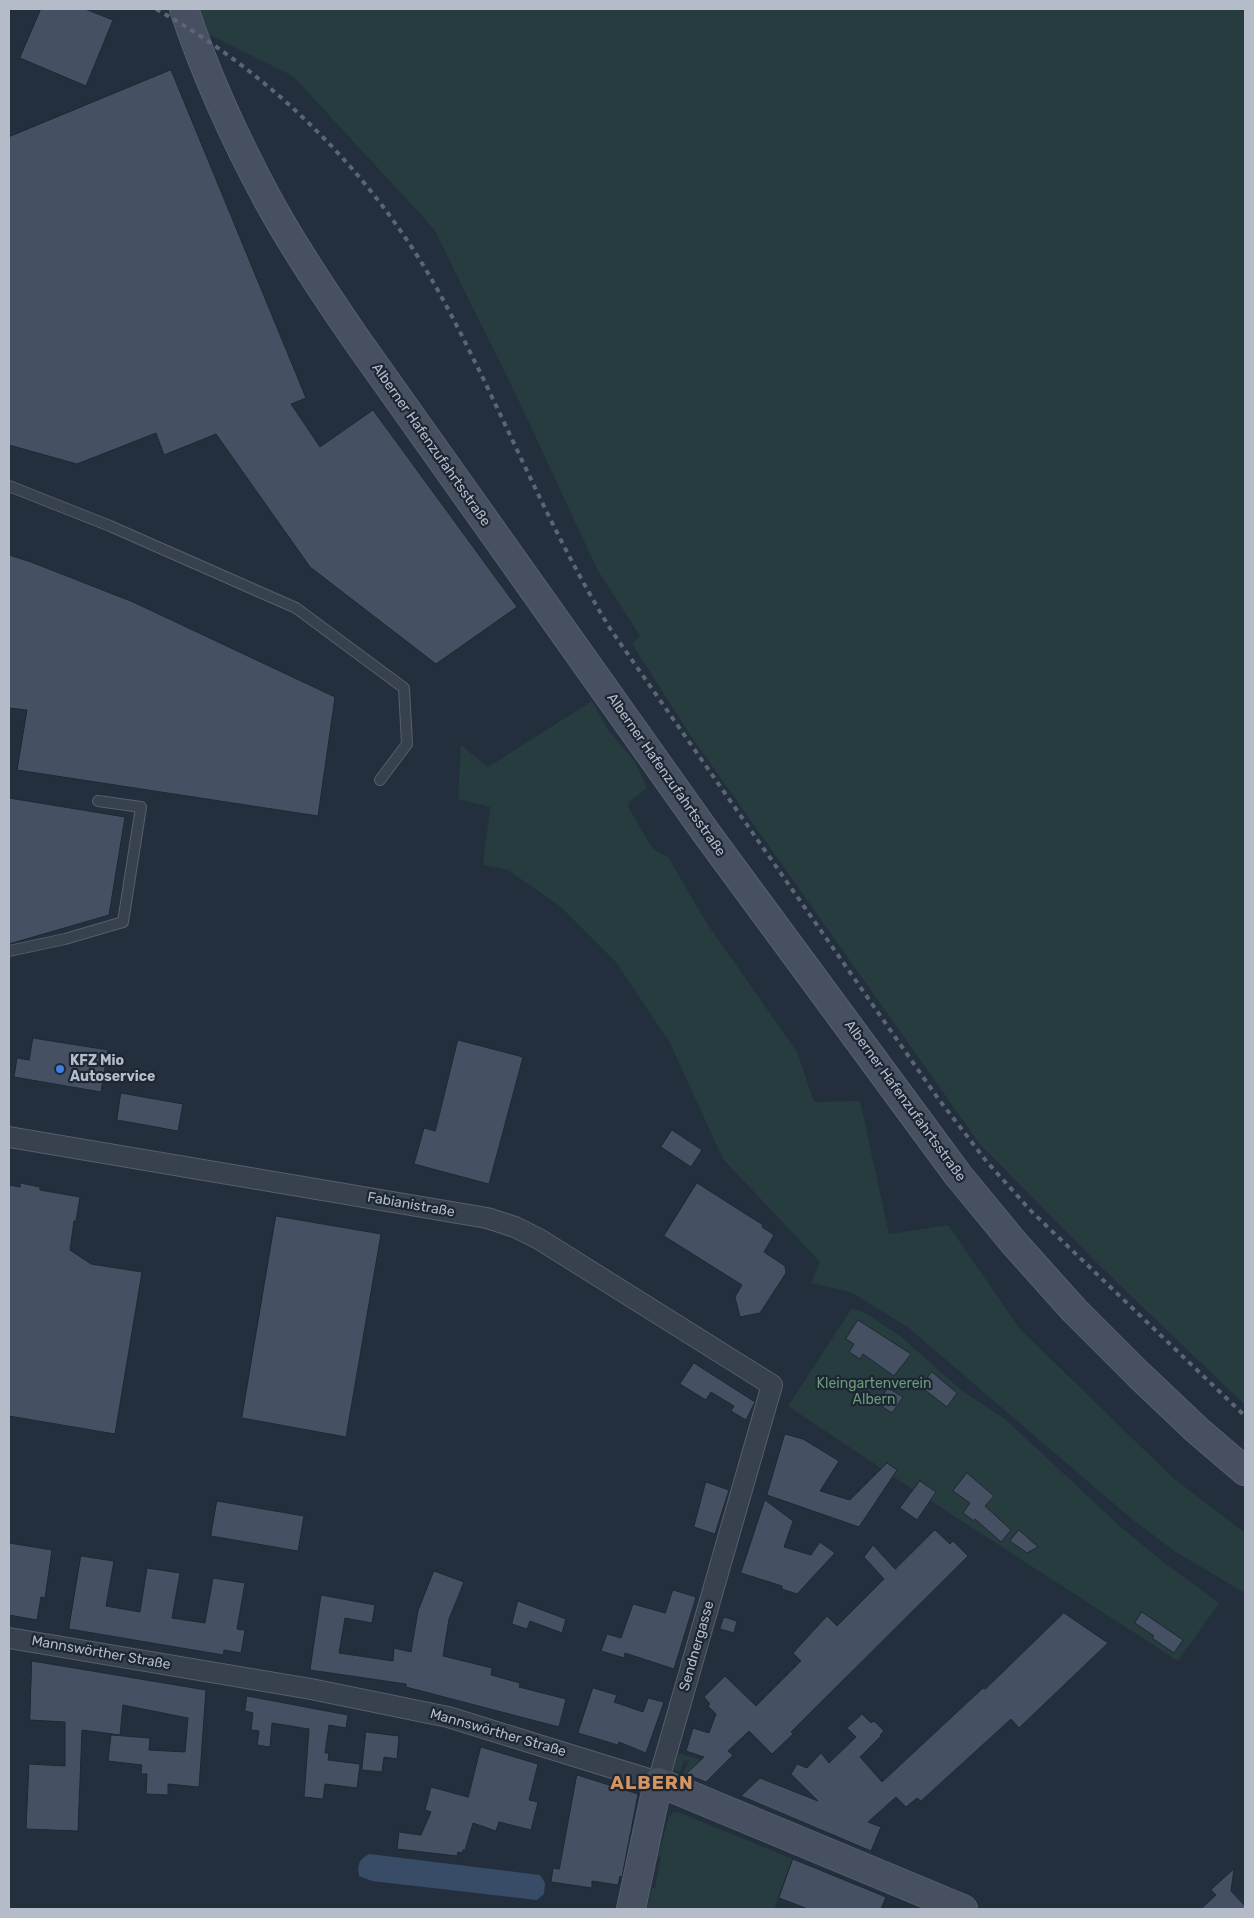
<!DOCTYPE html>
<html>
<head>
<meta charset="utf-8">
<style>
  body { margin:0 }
  #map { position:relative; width:1254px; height:1918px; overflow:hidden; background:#242f3e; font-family:Rubik,sans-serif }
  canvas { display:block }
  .frame { position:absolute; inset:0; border:10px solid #b4bcc9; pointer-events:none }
</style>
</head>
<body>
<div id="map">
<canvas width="1254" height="1918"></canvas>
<div class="frame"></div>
</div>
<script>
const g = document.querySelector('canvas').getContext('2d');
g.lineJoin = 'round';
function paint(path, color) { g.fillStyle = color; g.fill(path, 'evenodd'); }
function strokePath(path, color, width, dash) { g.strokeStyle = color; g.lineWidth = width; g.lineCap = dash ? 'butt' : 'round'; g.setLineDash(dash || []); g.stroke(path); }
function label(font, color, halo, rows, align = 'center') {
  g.font = font + ' Rubik,sans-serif'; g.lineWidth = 4.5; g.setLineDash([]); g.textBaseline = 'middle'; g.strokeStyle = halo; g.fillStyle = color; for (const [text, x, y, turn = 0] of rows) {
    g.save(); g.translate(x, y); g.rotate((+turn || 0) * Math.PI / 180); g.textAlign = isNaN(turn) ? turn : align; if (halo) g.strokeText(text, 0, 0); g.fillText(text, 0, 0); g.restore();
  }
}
paint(new Path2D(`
  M193,9h1052v1396l-145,-139 -121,-123 -288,-407 -59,-92 8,-8 -43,-67 -78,-168 -85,-172 -141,-153 -93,-46z
  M592,701l16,29 27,32 12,26 -18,14 -1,5 25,42 15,8 38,65 91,130 17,50 46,-1 29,133 59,-9 72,104 152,148 73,56v60l-69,-41 -43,-32 -224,-192 -58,-36 -40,-9 9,-21 -97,-103 -53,-116 -54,-81 -55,-55 -53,-37 -25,-5 7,-58 -32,-8 3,-54 27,22z
  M852,1308l13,5 35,23 60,53 46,31 116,108 41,34 56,41 -41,58 -275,-178 -115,-77z
  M678,1753l24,7 -16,15 -3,-1 6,-13 -5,-1 -4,12 -7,-2z
  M678,1812l115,47 -19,50 -127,-1 5,-20h3l6,-31 -3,-1 11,-39 4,-4z`), '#263c3f');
paint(new Path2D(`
  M369,1854l171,21 5,8 -1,11 -7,6 -165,-19 -13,-5c-2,-12 0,-16 10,-22z`), '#394c67');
const building = new Path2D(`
  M41,9h44l28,11 -27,66 -66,-28z
  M171,70l135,328 -15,6 29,43 53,-37 144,197 -81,57 -126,-97 -94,-133 -52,21 -8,-22 -79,31 -68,-19v-308z
  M9,555l22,7 102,40 202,95 -17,119 -301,-46 10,-60 -18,-2z
  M9,798l116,19 -16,98 -100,29z
  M33,1038l75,12 -7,42 -87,-15 3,-19 12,2z
  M458,1040l65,17 -34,127 -75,-20 10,-36 11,3z
  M121,1093l62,11 -5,27 -61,-11z
  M672,1130l30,20 -11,17 -30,-20z
  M20,1183l20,4v3l40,7 -4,24h-2l-4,29 21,14 51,8 -27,162 -106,-18v-231l11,2z
  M697,1183l66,42 -1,2 12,8 -10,17 21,14 1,7 -26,40 -20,4 -5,-20 7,-12 -78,-49z
  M276,1216l105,18 -35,203 -104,-19z
  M858,1320l53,34 -17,22 -31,-22 -3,5 -11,-7 5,-8 -8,-5z
  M694,1363l61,39 -9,18 -15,-9 3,-5 -23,-14 -5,8 -26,-16z
  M932,1372l25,21 -10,14 -26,-20z
  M888,1388l15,9 -11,16 -14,-9z
  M785,1434l18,5 36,22 -19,30 30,9 37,-37 10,7 -38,57 -92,-32z
  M967,1473l27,23 -9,10 26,24 -10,12 -26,-23 -1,2 -11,-8 7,-10 -17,-12z
  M920,1481l16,11 -19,28 -17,-12z
  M706,1482l23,8 -14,44 -21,-7z
  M765,1500l28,21 -9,26 27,8 9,-13 15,11 -38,41 -15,-5v-3l-41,-13z
  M217,1501l87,15 -6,35 -87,-15z
  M935,1530l15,14 3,-3 15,15 -177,176 2,2 -21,20 -23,-23 -21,20 5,4 -27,27 -20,-8 18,-17 -18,-6 7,-23 16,5 7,-19 -8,-8 2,-2 -6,-7 21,-21 31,30 45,-45 -8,-8 34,-37 10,10 47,-47 -20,-22 9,-12 22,24z
  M1019,1530l19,17 -11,6 -17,-12z
  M9,1543l43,7 -7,48 -4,-1 -4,23 -28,-5z
  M81,1556l33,5 -8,45 34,6 7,-44 33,5 -8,45 33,5 8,-45 32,5 -8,46 8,1 -4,23 -17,-3 -1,5 -154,-26z
  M434,1571l30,11 -15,37 -6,37 49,12 -1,7 29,8 -1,4 47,12 -7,28 -153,-40v-3l-96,-14 11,-75 54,10 -3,18 -27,-5 -6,35 54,8 1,-13 17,4 7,-41z
  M673,1590l23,7 -22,72 -49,-16 -1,5 -23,-7 6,-17 14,4 12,-34 32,9z
  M518,1601l48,18 -4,14 -32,-12 -3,8 -15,-5z
  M1142,1612l41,28 -9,13 -22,-15 2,-2 -19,-13z
  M1064,1613l44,30 -89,85 -8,-9 -90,82 -4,-3 -11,9 -10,-10 -28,25 13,5 -10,24 -130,-55 19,-18 58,23 -27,-27 6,-10 10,4 14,-15 8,10 27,-26 -9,-9 15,-14 9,9 3,-2 10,10 -4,4 1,1 -21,21 22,25 101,-94 2,1z
  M724,1617l13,4 -3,12 -14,-4z
  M32,1661l174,29 -7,97 -31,-3v11l-22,-1 1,-20h-6l1,-9 -34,-4 3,-26 39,3 -1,12 36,2 3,-34 -65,-13 -3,30 -38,-5 -4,101 -52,-2 3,-65 36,2v-44l-35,-2z
  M593,1688l24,7 -3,7 29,10 5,-14 16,4 -18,51 -27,-11 -1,3 -40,-12z
  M247,1696l101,19 -2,13 -17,-3 -4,28h4l-1,7 32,4 -3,24 -32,-4 -2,15 -19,-2 5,-68 -37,-6 -2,24 -13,-2 2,-14 -8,-1 2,-17 -8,-2z
  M366,1732l33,4 -2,23 -13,-2 -2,15 -20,-2z
  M481,1747l57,17 -9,36 9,2 -7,28 -32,-8 -3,9 -23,-8 -8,27h-2l-1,3 -4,-1 -1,4 -60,-7 2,-17 22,3 10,-23 -6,-2 6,-23 37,10z
  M577,1775l61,19 -16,83 -2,-1 -2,9 -26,-4v7l-41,-6 2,-14 6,1z
  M793,1859l93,38 -5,12h-73l-29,-11z
  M1234,1869l-3,22 14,15v3h-44l15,-14 -5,-5z`);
paint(building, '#455162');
strokePath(building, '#1f2835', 1);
const lane = new Path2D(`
  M9,486l101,40 186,82 108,80 3,56 -27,36
  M9,951l56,-12 58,-17 18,-115 -43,-6`);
const street = new Path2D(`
  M9,1137l478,81 28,9 24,12 233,146 -114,397 -210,-65 -137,-28 -302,-51`);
const secondary = new Path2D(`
  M184,9c22,66 51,130 84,191 26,48 57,94 88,139l351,495 251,341 56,68 60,67 65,65 58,55 48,41
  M631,1909l27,-127 305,127`);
strokePath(lane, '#565f6c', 12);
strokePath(street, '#565f6c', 22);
strokePath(secondary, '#565f6c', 30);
strokePath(lane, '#38414e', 10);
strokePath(street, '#38414e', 20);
strokePath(secondary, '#465061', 28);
strokePath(new Path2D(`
  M156,9c119,67 220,168 285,287 60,110 104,227 170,334l326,467 50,65 45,50 213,204`), '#5a6575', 4, [5, 5]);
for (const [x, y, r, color] of [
  [60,1069,5,"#3f7fe0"]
]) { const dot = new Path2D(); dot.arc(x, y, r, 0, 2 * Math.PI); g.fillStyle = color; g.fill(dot); strokePath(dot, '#1d2633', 2); }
label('14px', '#b4bcc9', '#1d2633', [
  ["Alberner Hafenzufahrtsstraße",431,445,55],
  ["Alberner Hafenzufahrtsstraße",666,775,55],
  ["Alberner Hafenzufahrtsstraße",905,1101,54],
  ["Fabianistraße",411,1205,10],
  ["Sendnergasse",697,1646,-74],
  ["Mannswörther Straße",101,1653,10],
  ["Mannswörther Straße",498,1733,16]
]);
label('bold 14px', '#b4bcc9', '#1d2633', [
  ["KFZ Mio",70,1061],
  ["Autoservice",70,1077]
], 'left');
label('14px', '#6b9a76', '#1d2633', [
  ["Kleingartenverein",874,1384],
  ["Albern",874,1400]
]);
g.letterSpacing = '1px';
label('bold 19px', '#d59563', '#1d2633', [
  ["ALBERN",652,1784]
]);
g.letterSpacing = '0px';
</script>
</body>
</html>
